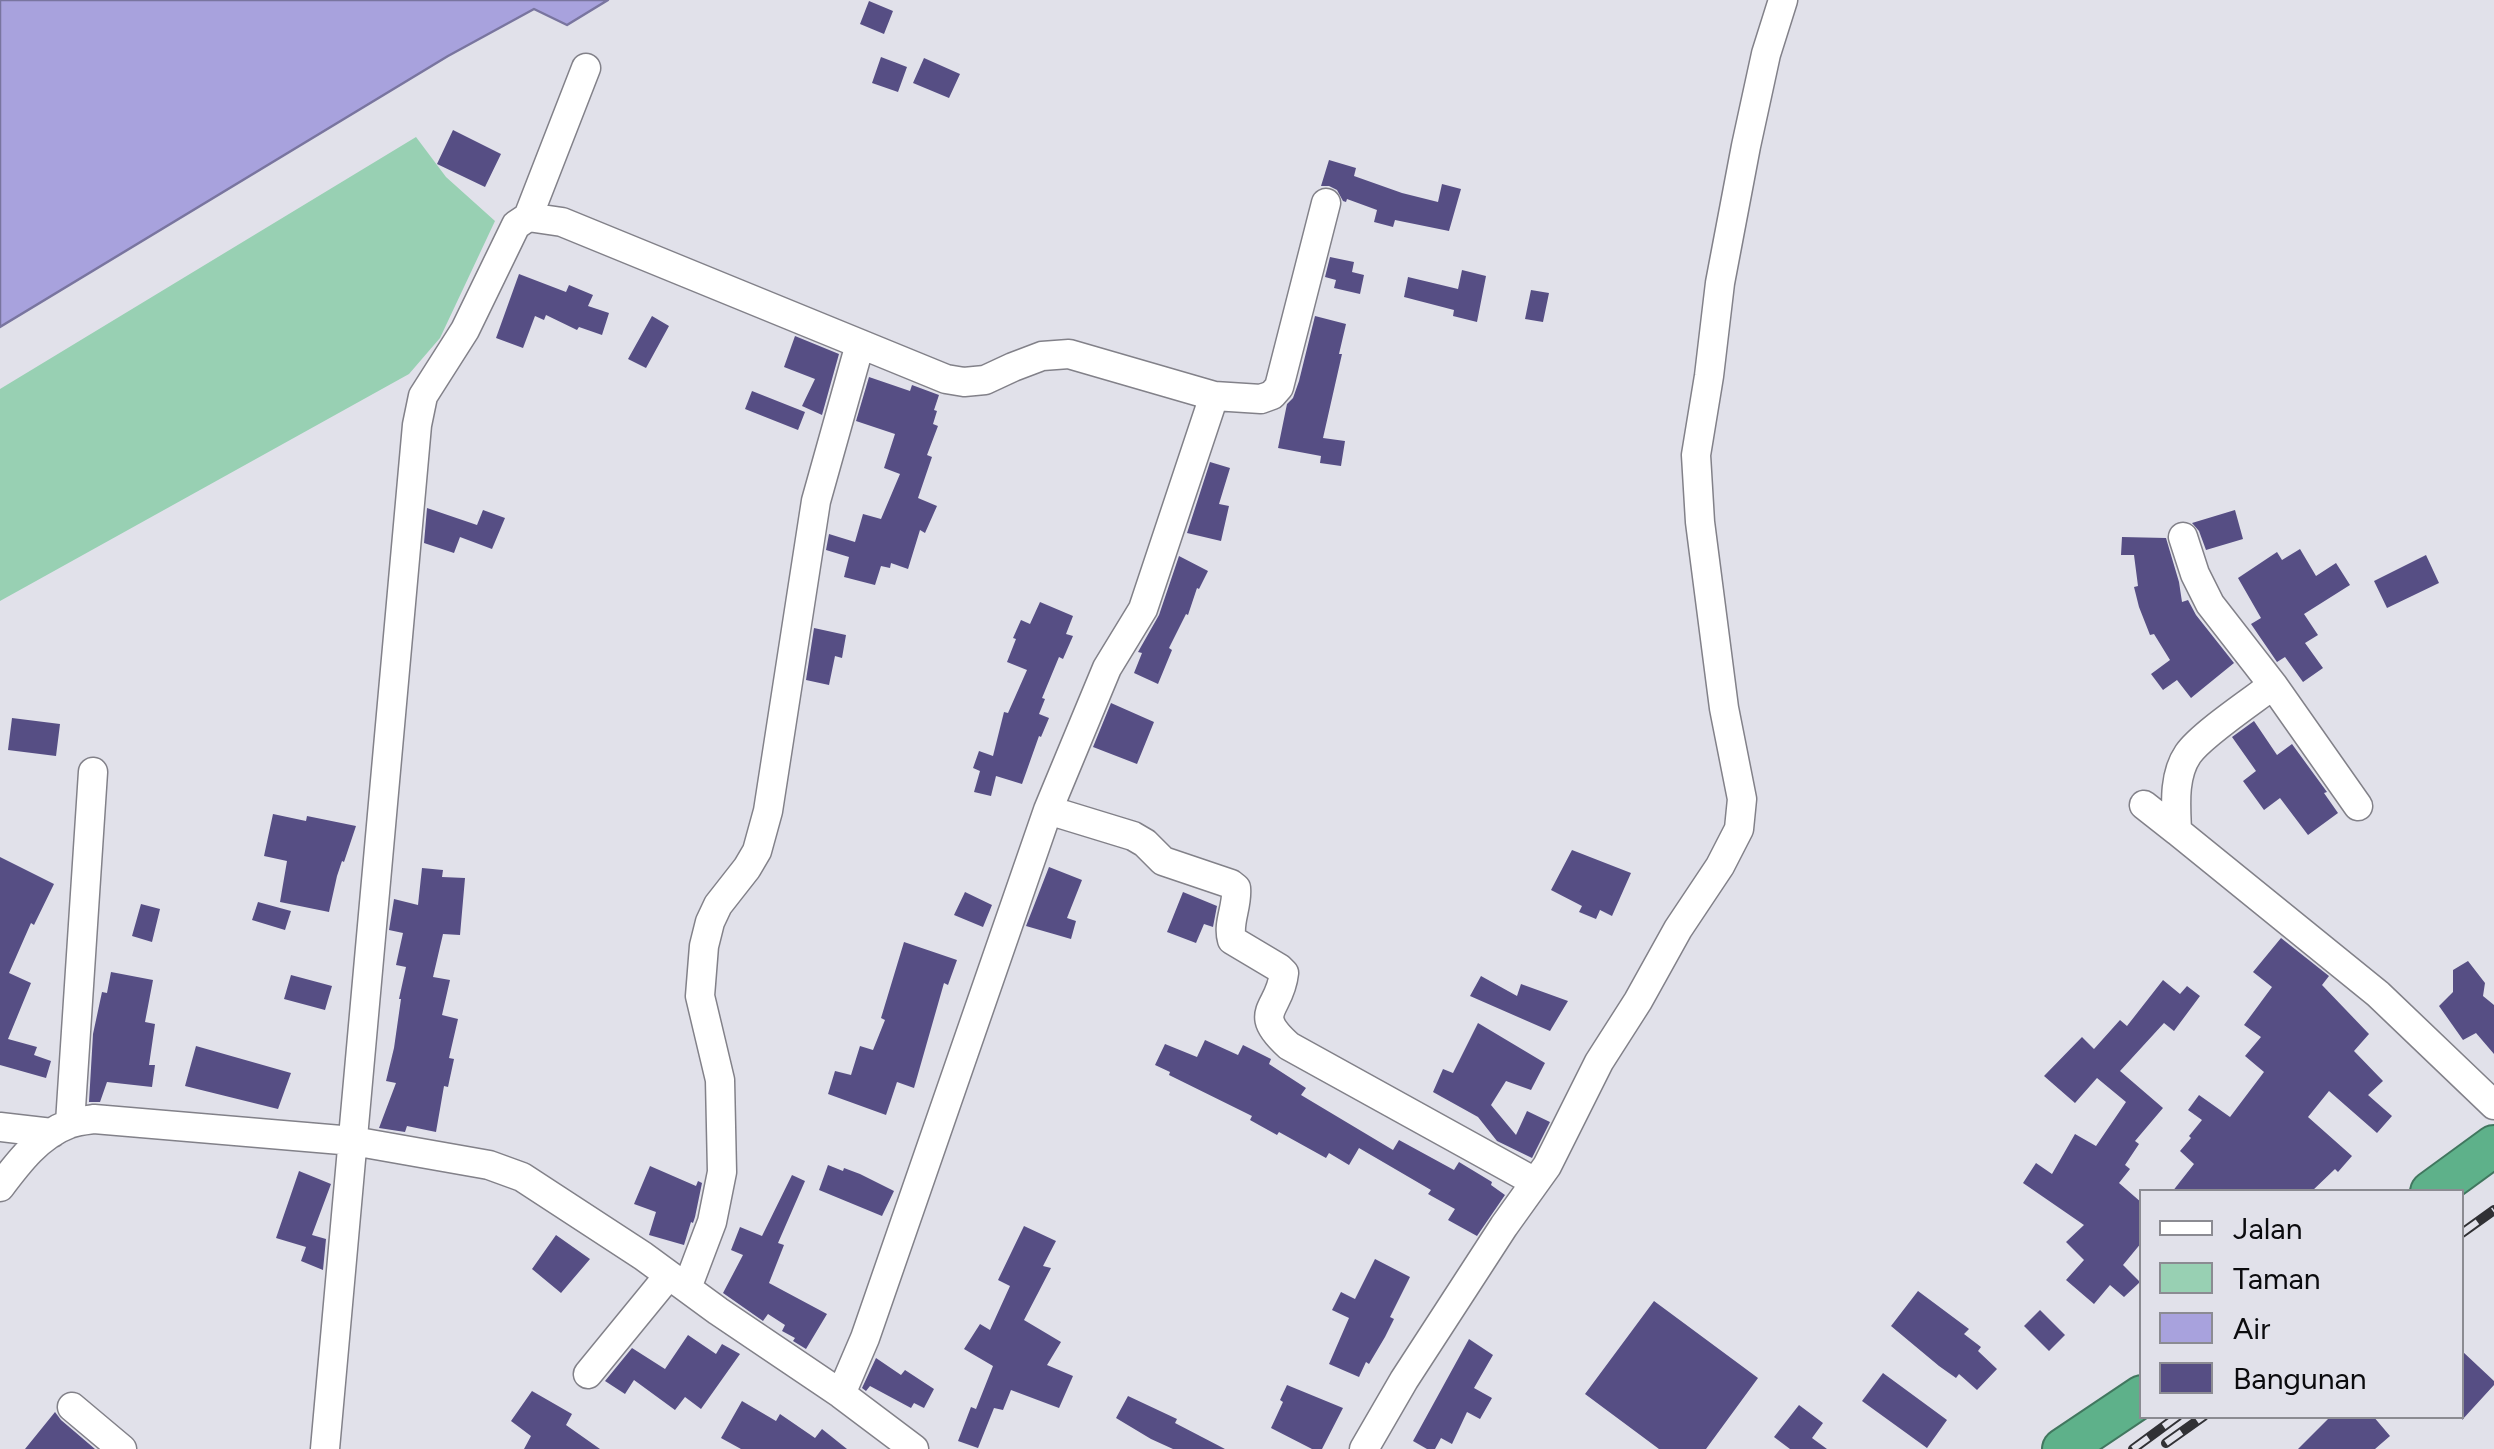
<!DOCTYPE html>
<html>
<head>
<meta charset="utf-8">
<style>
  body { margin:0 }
  #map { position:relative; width:2494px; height:1449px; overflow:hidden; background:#e1e1ea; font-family:Figtree,sans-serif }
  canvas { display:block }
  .legend { position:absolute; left:2139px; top:1189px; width:325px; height:230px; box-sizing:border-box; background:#e1e1ea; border:2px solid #8b8b92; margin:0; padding:12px 18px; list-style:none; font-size:30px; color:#0b0b0e }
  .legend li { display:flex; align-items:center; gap:20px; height:50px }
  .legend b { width:50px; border:2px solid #8b8b92 }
</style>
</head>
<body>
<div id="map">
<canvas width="2494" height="1449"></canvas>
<ul class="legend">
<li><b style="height:12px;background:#fff"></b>Jalan</li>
<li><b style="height:28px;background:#98d0b3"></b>Taman</li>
<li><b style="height:28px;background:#a8a2dd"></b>Air</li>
<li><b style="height:28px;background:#564e84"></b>Bangunan</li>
</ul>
</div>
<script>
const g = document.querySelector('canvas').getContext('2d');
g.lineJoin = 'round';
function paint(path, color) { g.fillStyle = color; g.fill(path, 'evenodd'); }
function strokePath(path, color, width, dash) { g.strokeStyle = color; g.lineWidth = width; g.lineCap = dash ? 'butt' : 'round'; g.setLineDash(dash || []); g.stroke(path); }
paint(new Path2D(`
  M416,137l30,40 49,44 -55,117 -31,36 -409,227v-212z`), '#98d0b3');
const water = new Path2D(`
  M0,0h608l-41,25 -33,-16 -86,47 -448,271z`);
paint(water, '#a8a2dd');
strokePath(water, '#79759f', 2.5);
paint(new Path2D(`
  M869,1l24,10 -9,23 -24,-10z
  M881,57l26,10 -9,25 -26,-9z
  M924,58l36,16 -11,24 -36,-15z
  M453,130l48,24 -16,33 -48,-23z
  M1329,160l27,8 -2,8 48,17 36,9 4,-18 19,5 -12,42 -54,-11 -2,7 -19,-5 3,-12 -30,-11 -1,3 -3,-1 -6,-11 -8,-4h-8z
  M1330,257l24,5 -2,10 12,3 -4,19 -26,-6 2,-8 -11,-3z
  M1462,270l24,6 -9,46 -24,-6 1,-6 -50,-13 4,-20 50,12z
  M519,274l47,18 3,-7 24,10 -5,11 21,7 -7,22 -23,-8 -2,3 -31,-15 -2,5 -9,-4 -12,32 -27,-10z
  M1531,290l18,3 -6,29 -18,-3z
  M652,316l17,10 -23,42 -18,-9z
  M1315,316l31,8 -7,30h3l-19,84 22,3 -4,25 -21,-3 1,-7 -43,-8 9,-44 6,-6 6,-17z
  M795,336l44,18 -17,61 -20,-9 13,-27 -31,-12z
  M869,377l41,14 2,-6 27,10 -5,15 3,1 -4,13 5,2 -11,29 5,2 -14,41 19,8 -12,27 -5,-3 -12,39 -17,-6 -1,5 -9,-2 -6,19 -31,-8 5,-20 -23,-7 3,-16 26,8 8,-28 18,5 19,-45 -16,-6 11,-34 -39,-13z
  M752,391l53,21 -7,18 -53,-21z
  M1210,462l20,6 -11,36 10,2 -8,35 -34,-8z
  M427,508l50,17 6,-15 22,8 -13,31 -32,-12 -6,16 -30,-10z
  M2235,510l8,29 -37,11 -7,-19 -7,-8z
  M2122,537l44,1 13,44 3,20 6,-2 8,15 38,48 -43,35 -14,-18 -14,10 -12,-16 19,-14 -16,-26 -4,1 -11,-28 -5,-20 4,-1 -4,-31h-13z
  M2300,549l16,27 20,-13 14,22 -46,29 14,21 -13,8 18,25 -20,14 -18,-25 -8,5 -26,-38 10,-6 -23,-40 39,-26 5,8z
  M2426,555l13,28 -52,25 -13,-27z
  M1179,556l29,15 -9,18 -2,-1 -9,27 -2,-1 -17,34 3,2 -14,34 -24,-11 8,-20 -4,-1 21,-37z
  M1040,602l33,14 -7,18 7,2 -10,23 -4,-2 -17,41 3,1 -6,15 10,4 -8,19 -2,-1 -17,48 -26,-8 -5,20 -17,-4 6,-21 -7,-3 6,-17 14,5 11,-44 4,1 19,-43 -20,-8 9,-23 -3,-1 8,-18 9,4z
  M814,628l32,7 -4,23 -7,-2 -6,29 -23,-5z
  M1111,703l43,19 -17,42 -44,-17z
  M12,718l48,6 -4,32 -48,-6z
  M2254,721l23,34 15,-11 35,48 -3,1 14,20 -30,22 -28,-37 -16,12 -21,-29 13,-10 -24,-34z
  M273,814l33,7 1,-5 49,10 -12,36 -2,-1 -5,15 -8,36 -49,-10 7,-41 -23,-5z
  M1572,850l59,23 -19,43 -12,-6 -4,9 -17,-7 3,-6 -31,-16z
  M0,857l54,27 -20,41 -3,-2 -22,50 22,10 -23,56 29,8 -3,8 17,6 -5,17 -46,-13z
  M1049,867l33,13 -15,38 9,3 -5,18 -45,-13z
  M422,868l21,2 -1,7 23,1 -5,57 -17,-1 -10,43 17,3 -8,35 16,4 -9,39 5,1 -6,28 -4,-1 -8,46 -29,-6 -2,6 -26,-4 17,-45 -10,-2 8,-33 7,-49h-2l7,-32 -10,-2 7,-32 -14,-3 5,-31 24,6z
  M965,892l27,13 -9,22 -29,-12z
  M1183,892l34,14 -4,21 -9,-3 -8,19 -29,-11z
  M258,902l33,9 -6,19 -33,-10z
  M141,904l19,5 -8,33 -20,-6z
  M2281,938l48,38 -7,9 47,49 -15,17 29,30 -15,14 24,21 -15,17 -48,-42 -21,26 44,39 -14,16 -3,-3 -24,23h-139l22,-28 -14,-13 11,-13 -2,-2 13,-16 -14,-10 11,-15 31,22 34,-45 -19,-16 16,-19 -17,-12 28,-38 -19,-15z
  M904,942l53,18 -9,25 -4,-2 -30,105 -17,-6 -11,33 -58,-21 7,-23 16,4 9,-29 13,4 12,-30 -4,-2z
  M2468,961l17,22 -2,13 11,9v49l-18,-21 -13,7 -24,-34 14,-14v-22z
  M111,972l42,8 -8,42 10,2 -6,41h6l-3,22 -45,-5 -7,20h-11l4,-68 9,-42 5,1z
  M291,975l41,11 -7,24 -41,-11z
  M1481,976l36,20 4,-12 47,17 -18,30 -80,-35z
  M2163,980l17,14 7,-8 13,10 -26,35 -10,-8 -44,48 43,37 -28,33 4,3 -14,21 5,4 -11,14 23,20v39l-19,23 17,17 -16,15 -14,-12 -16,19 -28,-24 18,-20 -18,-18 18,-17 -61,-42 13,-20 16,11 23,-40 21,12 30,-44 -29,-24 -22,25 -31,-27 38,-39 12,12 26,-29 7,6z
  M1478,1023l67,40 -14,27 -25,-9 -15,24 25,30 11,-24 23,11 -18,36 -35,-17 -19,-24 -45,-25 10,-23 10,4z
  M1205,1040l33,15 5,-10 28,14 -2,5 37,24 -5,7 92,55 6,-10 55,30 5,-8 33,20 -1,3 14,10 -28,41 -29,-16 7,-11 -27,-15 3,-4 -72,-42 -10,17 -20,-12 -3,5 -47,-26 -2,3 -27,-15 2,-4 -83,-41 1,-3 -15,-7 10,-21 32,13z
  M196,1046l95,27 -13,36 -93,-23z
  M828,1165l15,6 1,-3 16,6 34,17 -12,25 -63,-26z
  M650,1166l46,20 2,-5 4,2 -7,34 -2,6 -2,-1 -7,23 -35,-10 7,-23 -22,-8z
  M299,1171l32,13 -19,51 14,4 -3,31 -22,-9 5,-14 -30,-9z
  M792,1175l13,6 -27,62 6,2 -15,38 58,31 -21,35 -13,-8 2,-3 -13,-7 3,-6 -17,-11 -5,7 -40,-28 20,-38 -12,-5 9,-23 22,9z
  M1024,1226l32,15 -13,25 8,2 -27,52 37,22 -14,23 26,11 -14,32 -48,-18 -8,20 -9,-2 -16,40 -20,-7 13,-34 5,2 17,-43 -29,-17 16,-25 10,6 20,-44 -12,-6z
  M556,1235l34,24 -29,34 -29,-24z
  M1375,1259l35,18 -20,40 4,2 -9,18 -16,27 -3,-2 -7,15 -30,-13 20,-46 -17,-8 9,-18 14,7z
  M1918,1291l51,38 -5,5 17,13 -3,4 19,18 -20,21 -18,-16 -3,4 -17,-12 -48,-40z
  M1654,1301l104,77 -52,71h-47l-74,-55z
  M2040,1310l25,25 -16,16 -25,-25z
  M688,1335l28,19 6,-10 18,10 -39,55 -16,-12 -10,13 -41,-30 -9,14 -20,-13 27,-33 33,21z
  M1469,1339l24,16 -19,33 18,10 -12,21 -13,-7 -15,32 -11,-6 -6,11h-8l-14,-8z
  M2462,1351l32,30v4l-32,35z
  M876,1358l25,17 4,-5 29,19 -10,19 -10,-5 -3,5 -41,-22 -4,5 -4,-3z
  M1883,1373l64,47 -20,28 -65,-47z
  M1287,1385l56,23 -21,41h-10l-41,-21 12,-26 -3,-2z
  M532,1391l40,23 -6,11 34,24h-76l7,-13 -20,-15z
  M1128,1396l49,23 -2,4 50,26h-52l-22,-10 -35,-21z
  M742,1401l34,20 4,-7 35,24 7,-9 25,20h-106l-20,-11z
  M1799,1405l24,18 -11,15 15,11h-37l-16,-12z
  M55,1412l6,8 34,29h-70z
  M2331,1416h42l17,20 -15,13h-77z`), '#564e84');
const minor = new Path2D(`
  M528,217l58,-149
  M2183,537l12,37 15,30 63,81 85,121
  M2273,685c-21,16 -72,50 -85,69 -15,22 -12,52 -11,77l201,163 116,111
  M2144,805l33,26
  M1048,810l85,26 12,7 18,18 68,23 5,4c2,18 -9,35 -4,52l47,28 5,5c-4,38 -34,38 5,73l246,136
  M70,1123l23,-351
  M0,1127l52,6
  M0,1187c18,-24 39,-52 69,-63 7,-3 17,-4 25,-5l259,22 136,24 33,12 121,79 75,55 123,83 73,55
  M687,1288l25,-66 10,-50 -2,-92 -20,-84 4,-50 6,-24 8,-17 29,-37 10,-17 11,-40 48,-310 44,-157
  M588,1374l81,-99
  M841,1394l24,-56 183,-528 59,-142 36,-59 71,-213
  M72,1407l50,42
  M325,1449l92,-1024 6,-29 42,-66 51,-105 12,-8 34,5 384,157 18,3 21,-2 28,-13 29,-11 27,-2 145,42 47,3 11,-4 7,-8 47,-184
  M1364,1449l40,-69 100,-154 43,-60 52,-104 39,-61 40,-72 42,-63 19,-37 3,-30 -18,-91 -24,-186 -4,-67 13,-79 11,-93 26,-137 20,-92 17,-54`);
const highway = new Path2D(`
  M2431,1192l63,-46
  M2063,1449l79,-53`);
strokePath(minor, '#828189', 31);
strokePath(highway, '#41775f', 44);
strokePath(minor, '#fff', 28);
strokePath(highway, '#5eb18a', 40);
const rail = new Path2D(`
  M2462,1233l32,-23
  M2166,1443l38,-27
  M2133,1449l45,-33`);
strokePath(rail, '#313135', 10);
strokePath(rail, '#e1e1ea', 6, [19]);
</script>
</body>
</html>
